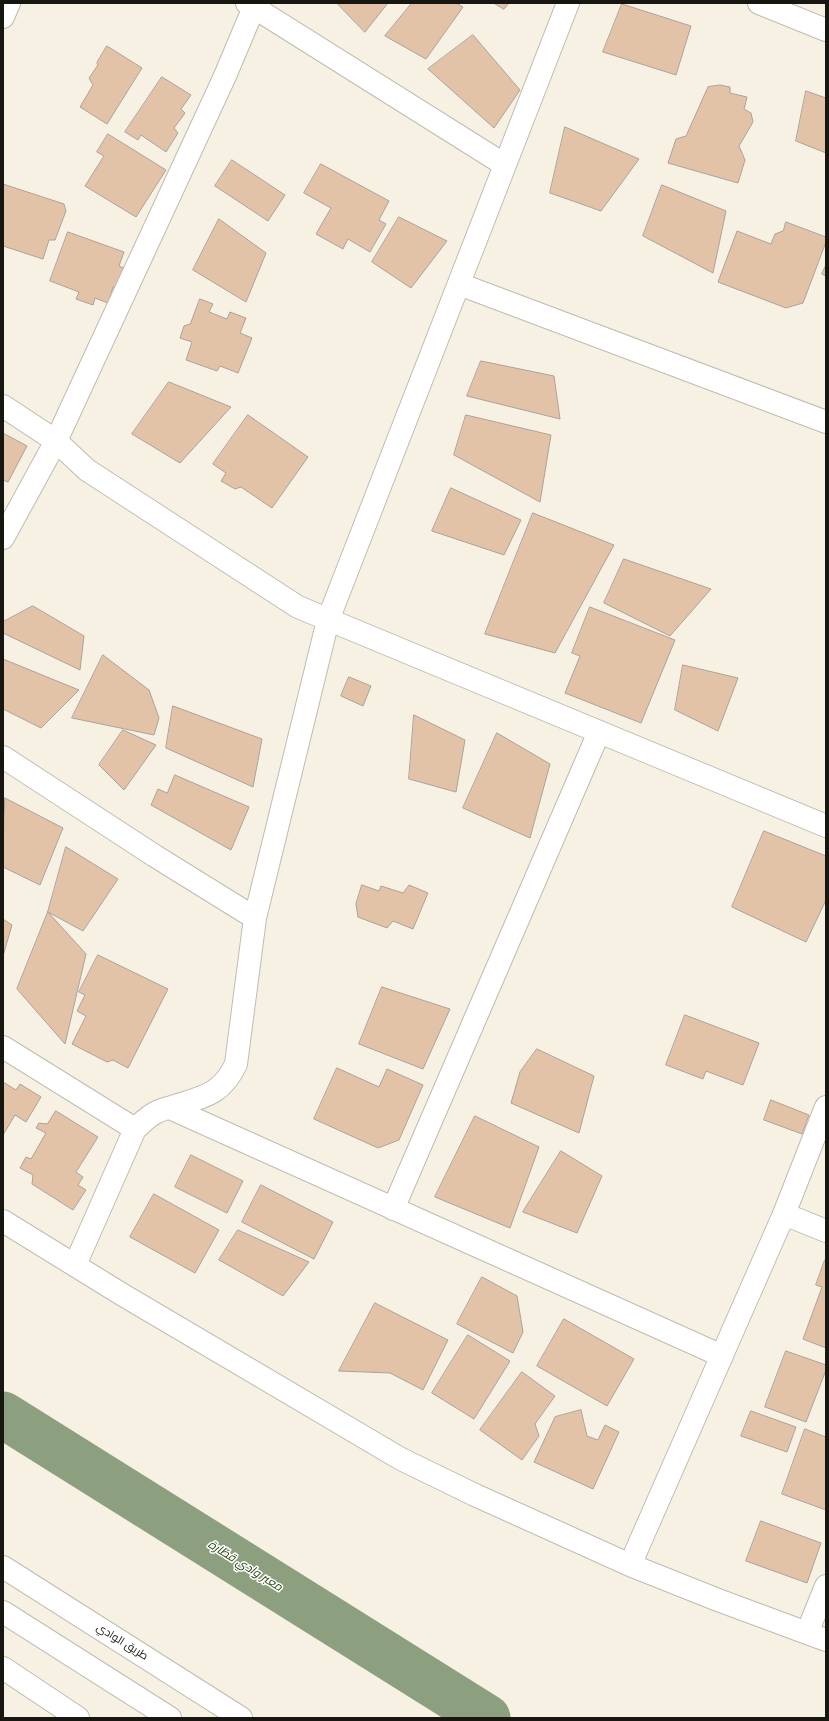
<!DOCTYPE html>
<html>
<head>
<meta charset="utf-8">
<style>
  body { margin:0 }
  #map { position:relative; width:829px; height:1721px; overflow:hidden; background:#f7f1e4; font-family:"Space Grotesk",sans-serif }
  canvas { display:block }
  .frame { position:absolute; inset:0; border:4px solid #181611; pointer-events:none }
</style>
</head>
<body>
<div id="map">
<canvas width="829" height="1721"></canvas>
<div class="frame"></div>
</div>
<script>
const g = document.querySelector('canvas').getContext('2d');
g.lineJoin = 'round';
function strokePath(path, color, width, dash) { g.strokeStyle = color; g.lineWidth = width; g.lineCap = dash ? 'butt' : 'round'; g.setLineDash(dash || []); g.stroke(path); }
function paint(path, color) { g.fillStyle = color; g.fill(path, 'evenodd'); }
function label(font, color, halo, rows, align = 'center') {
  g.font = font + ' "Space Grotesk",Cairo,sans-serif'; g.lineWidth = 3; g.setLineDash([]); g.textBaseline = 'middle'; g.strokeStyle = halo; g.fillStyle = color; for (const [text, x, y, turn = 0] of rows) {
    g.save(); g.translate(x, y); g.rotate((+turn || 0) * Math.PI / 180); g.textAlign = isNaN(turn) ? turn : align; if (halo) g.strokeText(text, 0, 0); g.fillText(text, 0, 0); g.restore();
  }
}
strokePath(new Path2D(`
  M3,1415l484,303`), '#8ca07f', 47);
const building = new Path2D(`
  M337,3h51l-23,29z
  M412,3h44l7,4 -37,52 -41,-23z
  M494,3h15l-5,6z
  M622,4l69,22 -15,49 -73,-23z
  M473,35l47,55 -26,38 -66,-59z
  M107,46l35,22 -35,56 -27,-17 13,-22 -4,-7 9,-13 -1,-2z
  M162,77l29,18 -10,14 4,4 -11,15 4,5 -12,19 -25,-17 -3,5 -13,-8z
  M720,85l10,2v6l17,4 -3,12 7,4 2,9 -14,24 6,14 -7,23 -70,-20 8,-24 10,-3 22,-49z
  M806,91l20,7v55l-30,-12z
  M565,127l74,32 -38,52 -51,-18z
  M108,134l58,36 -30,47 -51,-31 19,-30 -7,-4z
  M232,160l53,35 -17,26 -53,-35z
  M321,164l68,37 -10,19 7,4 -16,28 -22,-13 -5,10 -27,-15 15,-26 -27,-15z
  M3,184l61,20 2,7 -11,29h-6l-6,19 -40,-13z
  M662,185l64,26 -13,62 -70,-37z
  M399,217l48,24 -36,47 -39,-26z
  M219,219l47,34 -20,49 -53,-32z
  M786,222l40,15v5l-23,61 -17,5 -68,-26 19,-51 34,13 4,-10 8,-3z
  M68,232l56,20 -5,14 9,4 -7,20 -8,-3 -5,16 -13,-5 -2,7 -17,-6 3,-7 -29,-11z
  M826,265v11l-4,-2z
  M200,299l13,5 -4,8 18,7 3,-7 16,6 -6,15 12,5 -14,35 -18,-7 -3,5 -31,-11 6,-18 -12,-4 4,-12 6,-2z
  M481,361l73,15 6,43 -93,-23z
  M169,382l62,25 -51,56 -48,-29z
  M248,415l60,42 -36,51 -31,-21 -6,2 -14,-8 5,-8 -13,-9z
  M466,415l85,20 -11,67 -86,-47z
  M3,433l24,13 -19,36 -5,-2z
  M451,488l70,32 -17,35 -72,-24z
  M533,513l81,32 -59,108 -70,-19z
  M624,559l87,30 -41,47 -66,-33z
  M33,606l51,30 -4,34 -77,-37v-11z
  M590,607l85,33 -34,83 -76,-30 15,-37 -8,-3z
  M103,655l46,35 10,28 -5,17 -82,-17z
  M3,659l76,31 -38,38 -38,-19z
  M683,665l55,13 -20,53 -43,-21z
  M349,677l22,9 -8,20 -22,-10z
  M173,706l89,33 -9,48 -87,-39z
  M414,715l51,25 -9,52 -47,-13z
  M123,730l33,15 -32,45 -25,-25z
  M497,733l53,31 -20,74 -67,-30z
  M175,775l74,32 -18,43 -80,-45 7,-16 9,4z
  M5,798l58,30 -23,57 -37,-18z
  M764,831l62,25v44l-20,42 -74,-35z
  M66,847l52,32 -35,52 -35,-19z
  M362,885l17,6 2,-5 22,7 6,-8 19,8 -15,36 -20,-8 -6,7 -29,-11 -2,-13z
  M48,912l38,42 -21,90 -48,-55z
  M3,919l9,6 -9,31z
  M98,955l70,34 -40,79 -15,-8 -6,2 -35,-18 14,-28 -9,-5 8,-16 -6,-3z
  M382,987l68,22 -27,60 -64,-25z
  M685,1015l74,28 -16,42 -37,-14 -3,8 -37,-14z
  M537,1049l57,27 -15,57 -68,-30 9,-31z
  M337,1068l42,19 8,-18 36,16 -24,55 -21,8 -64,-29z
  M3,1082l13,8 4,-6 21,13 -15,25 -11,-7 -12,20z
  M771,1100l38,15 -7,19 -38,-14z
  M56,1111l42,26 -22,35 7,5 -5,8 8,5 -13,20 -41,-26 1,-9 -13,-7 6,-11 5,2 15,-26 -10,-5 3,-5 8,1z
  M475,1116l64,31 -29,81 -75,-31z
  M561,1151l41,25 -25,57 -54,-21z
  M191,1155l52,26 -16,32 -52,-26z
  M261,1185l72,37 -19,37 -72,-37z
  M154,1194l65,36 -24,43 -65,-36z
  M238,1230l71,32 -26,34 -64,-36z
  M825,1260h1v88l-23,-9 19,-52 -6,-2z
  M482,1277l35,19 6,36 -10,21 -56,-29z
  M375,1303l73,37 -25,50 -33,-17 -51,-2z
  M564,1319l70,40 -27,47 -70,-40z
  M468,1335l42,26 -36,58 -42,-26z
  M786,1351l40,14v5l-20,52 -41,-15z
  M522,1372l33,24 -20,28 4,12 -17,24 -42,-30z
  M581,1410l6,26 11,4 7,-15 14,7 -26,57 -59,-27 21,-45z
  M751,1411l45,16 -9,25 -46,-16z
  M805,1429l21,8v73l-44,-16z
  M761,1521l60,22 -14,40 -61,-22z`);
paint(building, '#e3c3a7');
strokePath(building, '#aca198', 1);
const minor = new Path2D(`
  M247,3l258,162
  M759,3l67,27
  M3,17l6,-14
  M459,284l367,138
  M3,406l53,35 31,29 211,137 528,219
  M3,538l53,-97 169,-365 29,-69
  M3,757l152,99 100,62
  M3,1047l132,82
  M170,1108l552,248
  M393,1209l206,-477
  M784,1214l42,17
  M3,1221l120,74 278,164 74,36 155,70 88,35 89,33
  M75,1265l60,-136c7,-6 13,-13 22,-17 5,-3 12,-4 18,-6 29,-9 47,-12 61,-42l19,-146 73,-298 240,-617
  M630,1565l154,-351 42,-107
  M826,1586l-19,47 19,7
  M3,1668l75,50`);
const secondary = new Path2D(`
  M3,1567l238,151
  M3,1612l167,106`);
strokePath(minor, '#c1bbaf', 24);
strokePath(secondary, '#c1bbaf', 24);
strokePath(minor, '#fff', 22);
strokePath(secondary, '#fff', 22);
label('11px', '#181611', '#fff', [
  ["طريق الوادي",122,1642,32]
]);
label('italic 12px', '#26410e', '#fff', [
  ["معبر وادي قطّارة",245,1566,32]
]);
</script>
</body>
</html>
